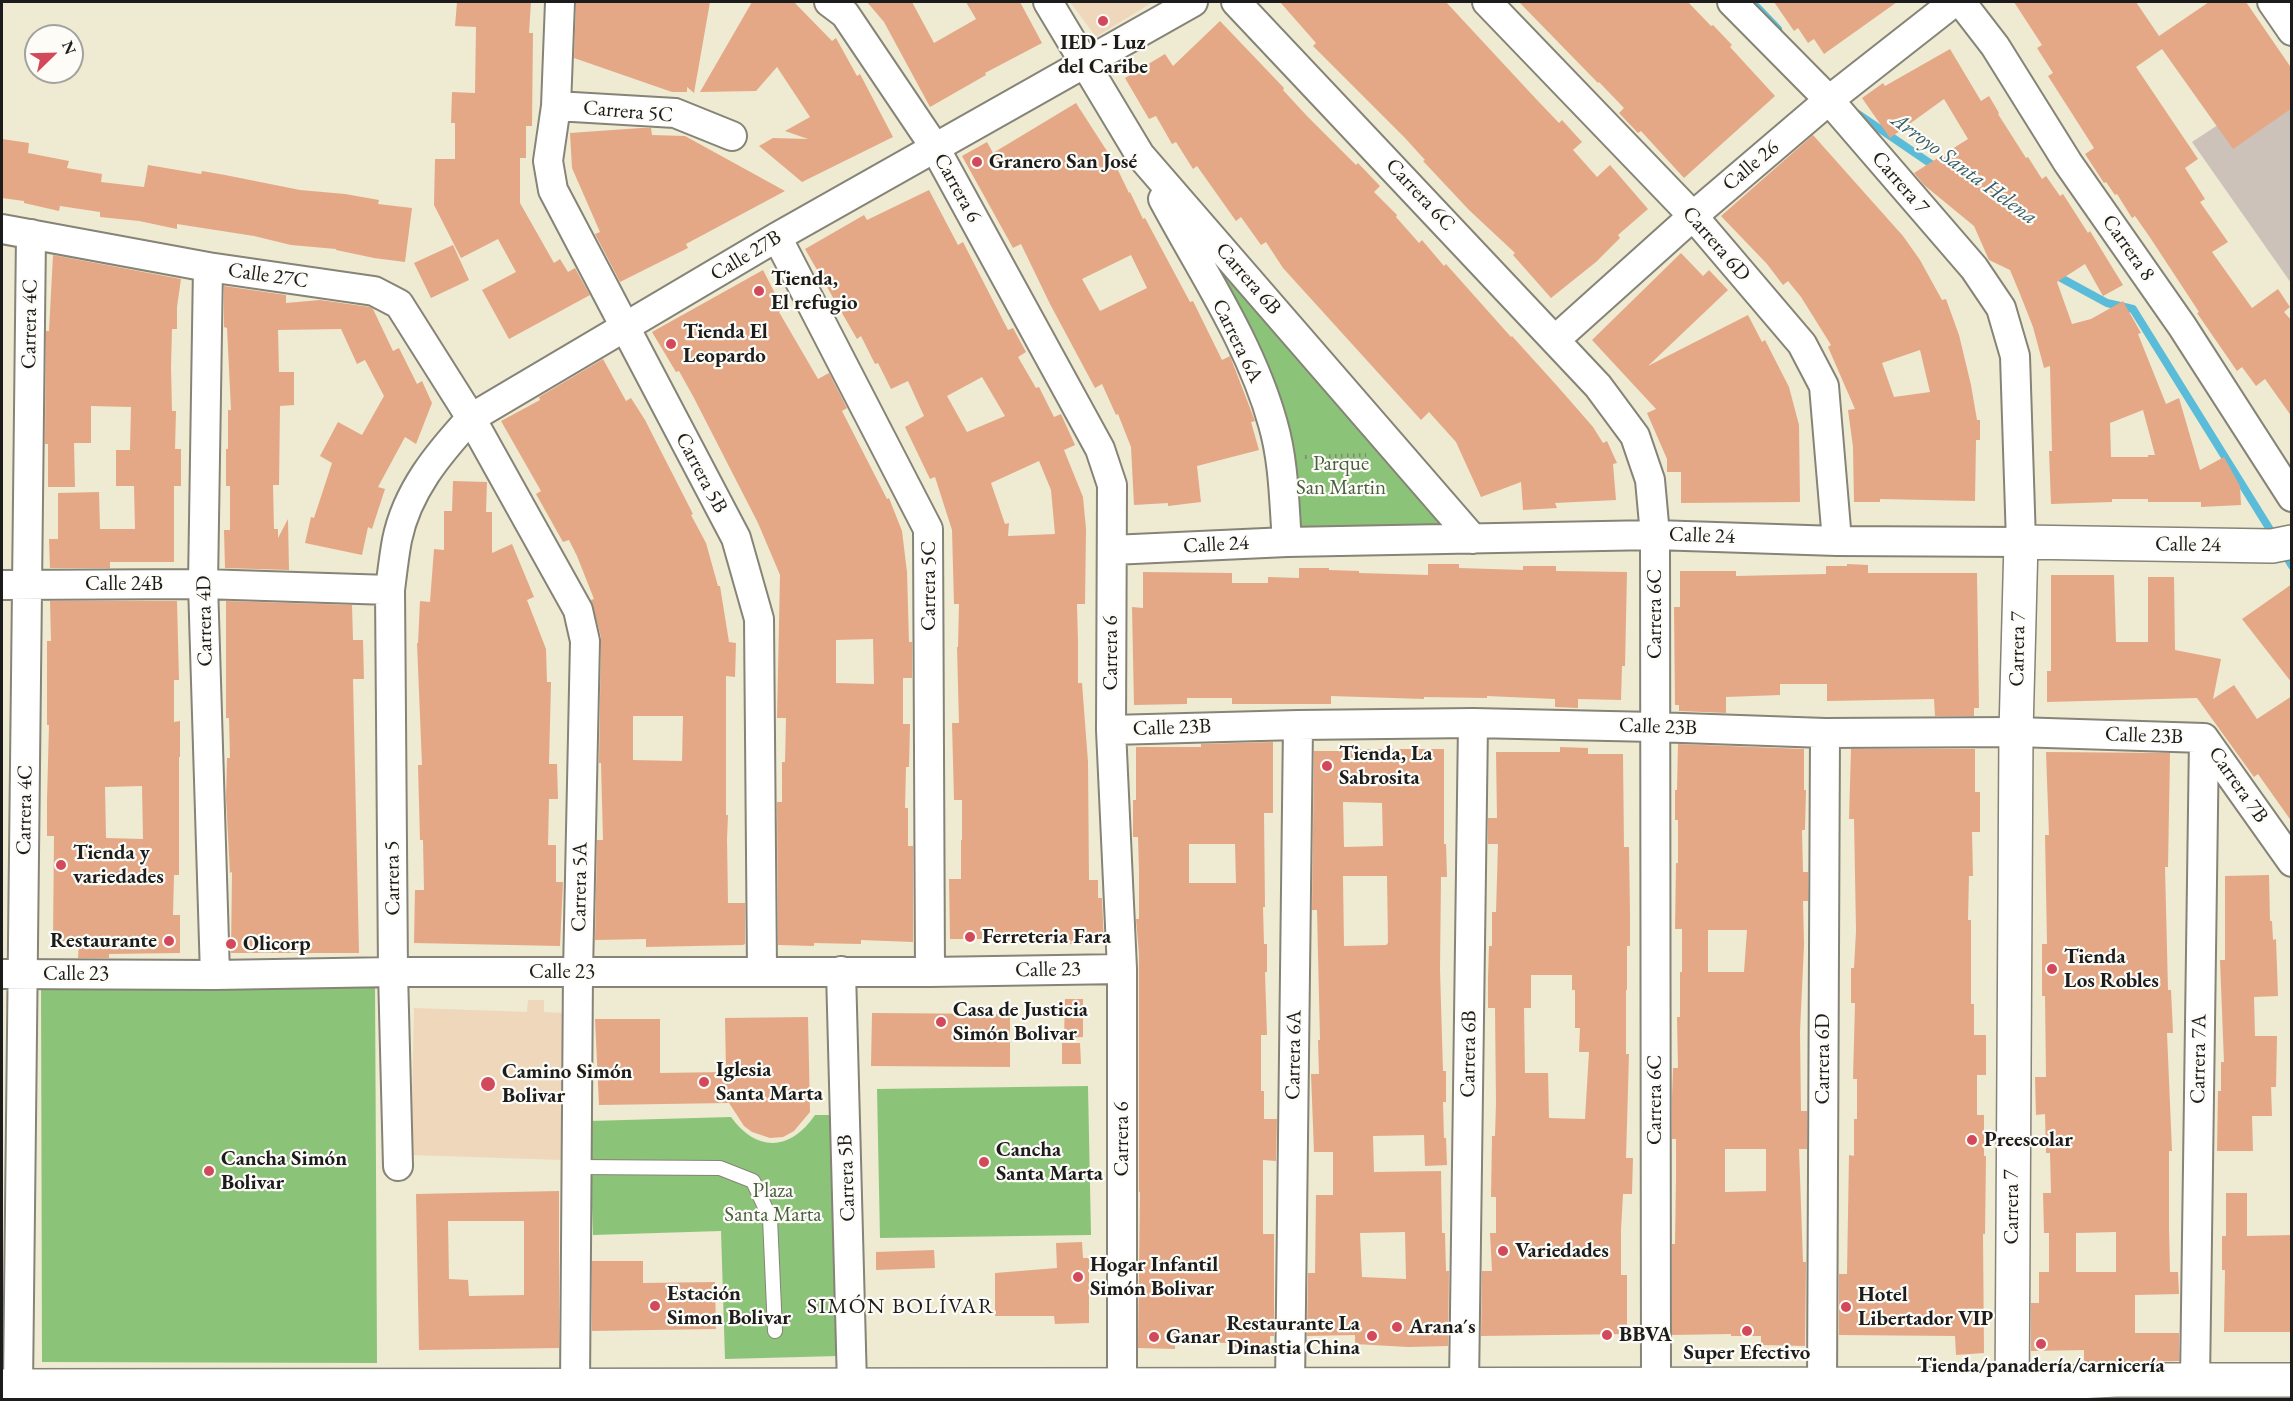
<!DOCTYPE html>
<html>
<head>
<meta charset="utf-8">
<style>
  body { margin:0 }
  #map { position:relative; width:2293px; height:1401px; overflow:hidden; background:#efead2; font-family:"EB Garamond",serif }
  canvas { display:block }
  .frame { position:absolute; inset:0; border:3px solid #1c1c1c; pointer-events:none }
  .north { position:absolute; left:24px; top:24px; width:60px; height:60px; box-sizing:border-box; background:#fdfcf7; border:2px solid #a3a29f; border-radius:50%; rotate:67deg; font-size:16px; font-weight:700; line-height:24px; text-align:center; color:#1c1c1c }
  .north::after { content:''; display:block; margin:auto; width:21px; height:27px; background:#d1495b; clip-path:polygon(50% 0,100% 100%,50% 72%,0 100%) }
</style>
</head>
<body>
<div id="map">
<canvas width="2293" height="1401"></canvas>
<div class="frame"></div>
<div class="north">N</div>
</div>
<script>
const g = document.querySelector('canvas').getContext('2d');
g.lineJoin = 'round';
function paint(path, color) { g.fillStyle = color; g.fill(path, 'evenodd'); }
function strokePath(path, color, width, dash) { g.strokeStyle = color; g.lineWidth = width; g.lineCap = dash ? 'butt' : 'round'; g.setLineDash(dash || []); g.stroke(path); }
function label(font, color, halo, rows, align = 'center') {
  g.font = font + ' "EB Garamond",serif'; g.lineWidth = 4.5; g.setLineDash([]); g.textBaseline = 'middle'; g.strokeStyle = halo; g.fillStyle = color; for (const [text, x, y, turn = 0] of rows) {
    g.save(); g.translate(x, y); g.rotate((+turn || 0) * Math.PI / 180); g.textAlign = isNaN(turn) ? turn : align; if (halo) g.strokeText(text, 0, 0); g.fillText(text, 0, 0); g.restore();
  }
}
paint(new Path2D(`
  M1070,2h83l-57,35z
  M528,1000h16v12l22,1 -4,147 -151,-5 3,-147 113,4z`), '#eed7bb');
paint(new Path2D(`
  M2291,77v206l-99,-141z`), '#ccc2b9');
paint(new Path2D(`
  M1202,237l251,288 -157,5z
  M41,979l334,1 2,383 -335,-1z
  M1088,1086l3,149 -211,3 -3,-149z
  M815,1115h15l8,241 -113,3 -4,-128 -128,4 -4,-114 142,-4c25,35 59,35 84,-2z`), '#8bc479');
strokePath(new Path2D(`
  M1752,2l26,27
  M1858,114l79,54
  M2056,272l5,6 46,25 26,6 141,227
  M2283,551l9,15`), '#5abcd8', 8);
paint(new Path2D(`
  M457,2h74l-2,31h4l-1,93h-6v32h-6v45l34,60 6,-4 8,13 7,-4 15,27 -81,44 -27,-49 34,-18 -18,-33 -37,19 -27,-53 1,-46h20v-36h-4l1,-31 23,1 1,-66 -21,-1z
  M576,2h134l-16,91 -7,-6v5h-15l-98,-34z
  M752,2h42l38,39 4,-3 21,38 3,-2 33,63 -91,45 -43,-36 14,-8 35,1 -23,-8 25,-14 -33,-50 -21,24 -56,1z
  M867,2h45l22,41 42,-24 -10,-17h54l22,41 -57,30 1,2 -56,32 -46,-85z
  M1280,2h166l91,98 22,23 3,-3 20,22 -9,8 24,27 13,-12 38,44 -30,26 2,3 -24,24 -45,36 -38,-43 2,-2 -46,-43 -46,-49 2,-1 -20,-22 -92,-92 3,-3z
  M1519,2h169l23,24 2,-1 19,20 -2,2 45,49 -91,82 -43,-47 -3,2 -19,-20 5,-5 -25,-26 -1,1z
  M1774,2h123l-73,52 -10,-15 -6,4 -10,-15 -4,3z
  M2014,2h122l23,34 50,-34h37l46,67v39l-59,41 -71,-100 -26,18 62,92 -13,9 20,31 -5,3 28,40 -16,10 40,56 26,-19 12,18 -6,5 8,9v96l-27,-38 -9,7 -14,-19 -5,4 -40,-58 2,-1 -50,-76 -14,-20 -3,2 -15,-24 -2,1 -9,-13 -2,1 -19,-29 9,-6 -46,-72 5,-3 -16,-25 5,-3z
  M1220,21l64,67 -1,2 24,26 49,49 2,-2 22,23 -6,6 23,23 -1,2 23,26 3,-3 22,26 2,-2 65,73 1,-1 47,52 34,39 10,16 4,-2 10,22 -4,1 3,36 -61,3 2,5 -34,2 -2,-28 -40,15 -25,-55 -27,-30 -8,8 -138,-152 -17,-26 -5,3 -20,-28 -5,4 -39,-55 -4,3 -17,-27 -4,2 -16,-28 -7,3 -24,-41 40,-24 8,12z
  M1950,49l31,52 8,-5 10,17 -1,1 28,44 2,-1 14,22 4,-3 14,20 3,-2 25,39 2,-2 33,54 -20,11 -18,-32 -28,18 15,42 19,-5 32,-18 18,32 -3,1 28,70 13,-6 21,72 24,-13 16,29 1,19 -40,2v-5h-53v-3h-36v3l-61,2 -2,-53h3l-2,-85 -6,2 -11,-41 -13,-33 -10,-24 -21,-10 -15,-34 -50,-41 -10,-12 54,-34 -24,-40 -54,39 -28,-40 21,-15 2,3zM2143,410l12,45h-7v2h-37l-1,-34z
  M1076,103l38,59 15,31 1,-1 13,27 2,-1 45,84 3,-1 29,59 8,-4 25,65 -4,1 8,28 -62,16 4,36 -33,4v-3l-34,2 -3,-58 -13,-33 -2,1 -14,-31 -7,4 -45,-84 -29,-60 -8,4 -51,-92 25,-14 6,11zM1131,255l16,33 -47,23 -18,-32z
  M641,128h10l1,7 33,1 100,55 -99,53 2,4 -68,34 -25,-48 5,-2 -28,-64 -2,-35z
  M1813,135l90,101 17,24 22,40 4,-1 13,36 12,50 6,35h3v20h-4l-1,61 -95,-2v3h-26l-1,-55 -5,-37 7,-1 -27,-62 3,-2 -30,-48 -13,-16 -5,4 -16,-21 -46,-48zM1920,350l10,42 -36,5 -12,-34z
  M2,139l27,4 -1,10 41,8 -2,7 35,6 -1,8 43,5 4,-22 53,9 1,-3 23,4 75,15 45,4 34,6 -1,4 34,4 -7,54 -31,-4 -38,-8v-1l-45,-4 -37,-9 -77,-12v5l-38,-8 -39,-4v-5l-40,-6 -1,5 -35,-8v-2l-22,-3z
  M929,190l29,55 5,-3 45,88 5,-2 13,24 -8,5 18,31 3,-1 15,30 7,-3 14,31 -11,5 19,47 3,32 -1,75h-8l1,39v40h4l6,79 1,118h9v18h4l2,46h-107v-5h-47l-1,-60h12v-39h1v-40h-8l-2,-77h7l-2,-76h1l1,-43h-5l-2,-74 -17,-53 -5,2 -25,-52 19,-11 -16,-35 -17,8 -13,-26 -3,1 -14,-28 -4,3 -52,-90 59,-34 3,5zM982,377l23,39 -38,16 -20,-36zM1039,461l12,29 4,44 -47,2 1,-13 -4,1 -14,-41z
  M453,245l16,35 -38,18 -17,-35z
  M1681,253l22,23 6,-6 19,20 -80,76 100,-51 14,27 3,-2 24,47 10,38 1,77 -119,1v-31h-14v-13l-20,-46 9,-4 -64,-69z
  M53,255l128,24 -4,28v22h-5l-1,38 1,44h4l-1,38h6v37h-7v76h-64v6h-60l-1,-29h9v-46l41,-1 1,37h35l-1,-43h-18v-36h14l1,-43 -40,-1v37h-17l1,44h-27v-43h-3v-3l1,-110h3z
  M763,270l20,39 -4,3 39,67 11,-6 18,35 -5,3 45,88 2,-1 13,33 5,41 2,70h3v36h-9v46h7l-1,43h-3l-1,41h3v38h5v96l-52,-2v4l-47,-1v3l-36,-1 -1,-143h5v-40h3l1,-44h-9l3,-143 -22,-52 -64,-125 -15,-27 -3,1 -24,-40zM873,639l1,45 -38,-1v-43z
  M224,286l62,9v8l34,-3 50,7 3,2 20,42 6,-3 18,36 5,-3 10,22 -16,41 -11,-7 -27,50 7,2 -13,40 -4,-2 -6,28 -57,-12 6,-26 3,1 18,-55 -12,-7 18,-34 24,13 22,-39 -19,-36 -8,4 -16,-35 -63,1 1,42h15v33l-14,1 -1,79h-6l1,44h4v9l10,-19 1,51 -64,-2 -1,-38h6v-44h-4v-37h2v-39h3l-4,-82 -3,-1z
  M603,359l23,42 5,-3 14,22 48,94 -2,1 15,28 12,43h2l9,56 7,1 -1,34 -9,-1v139h2l-1,24 1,64h17v41l-2,1 -97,2v-8l-51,1 2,-100h6l-2,-77h-2l2,-126 -10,-37 3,-1 -17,-43 -8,-16 -6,2 -27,-48 5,-3 -40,-70 39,-21 -1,-3zM633,716h50l-1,45 -49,-1z
  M453,481l34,1 -1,30h6v41l20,-9 22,53 -7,3 19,49 1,33h4l-2,82h8l1,35h-9l-1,46h8v37h7l-3,64 -146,-3 1,-53h9l-1,-50h-3l-2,-75h4l-5,-122h1l2,-42 10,1 4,-53 10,1v-39h8z
  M1428,564h31v4l64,2v-4h33v5l71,1 -2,94h-3l-1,34 -43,-1v9l-23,-1v-8l-68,-3v2l-63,-1v2l-93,-3v8h-99v-6h-45v6l-53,1 -2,-98 11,1v-36l89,1v10h36v-6l31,1v-10h30v2l30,1v2l69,2z
  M1847,564l21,1v8h109l2,135h-5v8h-39l-1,-17 -107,2v-17h-47v11l-54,2v16l-47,-2v-6h-4l-1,-98h6v-36h56v5l90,-2v-8h21z
  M2051,575h63l2,67h32v-65h26l1,73 46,9 -8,40 21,-14 23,34 35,-23v126l-34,-48 -4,3 -57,-79 -150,4v-31h4z
  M2292,584v99l-50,-64z
  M50,601h127l2,79h-5v42l6,-1v36h-1v118h-5l-1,40h7v38l-71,1v4h-31l1,-17h-26l1,-105h-7v-36l2,-75h-2v-84h4zM142,786l1,53 -37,-1 -1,-51z
  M226,601l126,4 1,35h10l1,39h-11l6,274h-128l1,-81 -2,1 -4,-75 1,-40h3l-1,-40h-3z
  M1273,742v71h-9l1,94h-2l1,37h3v28h-2l2,63h-6v56h3v28h13l-1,42 -13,-1v74h11v102h-4v12l-38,-1v-4l-57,-1v7l-37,-1 2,-156h-1v-237l-3,-36h3v-48l-1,-34h-5v-37h3v-53h65v-3zM1189,844h46l1,39h-47z
  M1678,744l126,5v41h2l-1,40h-3l1,42h5v29h-5l1,44 -4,87 1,79h6v38h-8l4,113h3l-1,84 -44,-1v-9h-30v-2l-59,1v-91h3l1,-66v-39h-4v-42l1,-29h5l-1,-51h3v-45h2v-43h-7l1,-66h2v-43h-3v-30h2zM1708,930h39l-3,42h-36zM1725,1149h41v42l-41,1z
  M1560,747l28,1v6h35l1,93h5l1,67v32h-3v44h-1v64h3l-3,104h7l-1,36h-9l-2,36v45h6v59l-146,2 1,-65h10l-2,-38h6v-36h-5l1,-61h3l1,-33 -1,-95h-7v-30l1,-32h3v-34h4l2,-68h-10v-26h9l-1,-66h64zM1531,975h41v15h3v38h5l-1,24h10l-4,67 -36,-1 -1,-45h-23l-1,-65h7z
  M1352,749h92v95h2l1,33h-6l-1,93 3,101h3v31h-3l1,36h2l1,27 -22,1 -1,-31 -51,1 1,36 67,-1 1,62h3l1,38h3l-1,75 -40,1 -53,-3v-9l-48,1 1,-63h7l1,-78h17v-43h-19l-3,-78h8l-1,-34h2l-3,-130h-5l2,-159h37zM1343,802l39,1 1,43 -39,1zM1343,876h44l1,67 -2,2 -42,1zM1405,1232l1,47 -44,-2 -2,-44z
  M1851,749h124v43h5v40h-8l1,44h-4l-1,44h3v84h3v31h12v40h-9v40h7v41h2l-1,78h-2l1,119 -28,2 -1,-19 -116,-1v-61h8l2,-119 5,1v-37h3v-40h-4l2,-76h-4v-35h3l2,-37 -2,-112h-5z
  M2046,752l124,1 -2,114h-3l3,123h3l2,43h-6l5,118h-3v79l1,42h8l1,22 -44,1v38h44v28l-95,2v-13l-53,1v-48h8v-31h10v-39h-5l-1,-40h8l-1,-40h-4l-1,-39 -9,1 -1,-38h11l-1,-81h-3v-52h5l-2,-109h4zM2116,1232v40h-40v-39z
  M2269,875l1,46h2l1,19 3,-1 2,57 -24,1 1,39h22l-1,51h-5l1,29h-20l1,35h-36l1,-60h3v-29h3l-4,-102h5v-84z
  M1065,999h18v38l-19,1z
  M872,1013l138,1v53l-139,-1z
  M808,1017l2,95 -16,19 -11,6 -13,1 -18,-6 -8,-6 -15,-23 -130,2 -4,-86h65v54l66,-1 -1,-54z
  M1062,1043h18l1,21h-19z
  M559,1191v157l-140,2 -3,-156zM448,1221h76v74l-55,1 -1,-16 -19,-1z
  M2226,1193h21v43l45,-1v97h-68l1,-62h-3v-34h4z
  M1082,1242l1,16h6v65l-34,1 -1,-8h-59v-43l62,-5 -1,-25z
  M934,1250l1,18 -59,2v-18z
  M592,1261h51v22l72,-1 1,47 -124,2z`), '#e4a886');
const service = new Path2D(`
  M577,1167l143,1 33,13 17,37 5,113`);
const minor = new Path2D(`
  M560,2l-4,104 -8,55 5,29 183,348 23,81 3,351
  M829,2l16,12 89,132 166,303 12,36 -1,245 11,239v416
  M1048,2l92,153 333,384
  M1236,2l362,384 37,50 15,44 5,55 1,850
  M1487,2l206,214 109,128 22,42 13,155
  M1961,2l34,44 73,117 114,163 110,171
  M2272,2l20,29
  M556,106l119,7 57,23
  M1163,199c39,73 88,145 110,225 11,38 11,79 14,118
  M2,229l206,38 166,24 25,13 72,114 107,192 7,31 -7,331 -3,413
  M777,237l151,292 2,443
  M208,267l-5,317 12,391
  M1556,339l137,-123 136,-116 125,-98
  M1112,550l175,-8 368,-7 182,6 184,1 -6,-186 -14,-48 -27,-40 -145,-168 -97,-98
  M2,585l201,-1 187,6
  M1111,730l187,-5 175,-2 181,4 171,6 191,-1 188,6
  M2204,738l88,124
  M841,971l11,414
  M2,974l213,1 178,-3h537l192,-3
  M398,1166l-5,-194 -3,-382c2,-16 4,-34 7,-50 10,-49 41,-86 74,-122l306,-181 416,-235
  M2195,1380l9,-642
  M1290,1385l8,-660
  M1464,1385l9,-662
  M1822,1385l3,-652
  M18,1386l13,-1152`);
const tertiary = new Path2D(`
  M2012,1400l4,-668 5,-190 251,4 20,-4`);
const trunk = new Path2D(`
  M2,1386l2034,-2 80,-4h176`);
strokePath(service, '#868377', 16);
strokePath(minor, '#868377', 32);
strokePath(tertiary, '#868377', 36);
strokePath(trunk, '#868377', 36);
strokePath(new Path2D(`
  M1305,457l61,-2`), '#868377', 4, [1.5, 4.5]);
strokePath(service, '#fff', 14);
strokePath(minor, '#fff', 28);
strokePath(tertiary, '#fff', 33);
strokePath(trunk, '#fff', 33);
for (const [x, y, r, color] of [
  [1103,21,6,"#d1495b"],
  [977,162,6,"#d1495b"],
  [759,291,6,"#d1495b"],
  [671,344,6,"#d1495b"],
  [1327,766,6,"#d1495b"],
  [61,865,6,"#d1495b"],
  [970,937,6,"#d1495b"],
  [169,941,6,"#d1495b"],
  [231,944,6,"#d1495b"],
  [2052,969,6,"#d1495b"],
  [941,1022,6,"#d1495b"],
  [704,1082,6,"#d1495b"],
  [488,1084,8,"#d1495b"],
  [1972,1140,6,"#d1495b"],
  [984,1162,6,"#d1495b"],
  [209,1171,6,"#d1495b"],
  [1503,1251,6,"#d1495b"],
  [1078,1277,6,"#d1495b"],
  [655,1306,6,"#d1495b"],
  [1846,1307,6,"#d1495b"],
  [1397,1327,6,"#d1495b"],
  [1747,1331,6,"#d1495b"],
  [1607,1335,6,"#d1495b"],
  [1372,1336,6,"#d1495b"],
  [1154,1337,6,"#d1495b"],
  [2041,1344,6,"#d1495b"]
]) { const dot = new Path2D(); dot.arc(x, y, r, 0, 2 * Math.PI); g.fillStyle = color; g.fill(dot); strokePath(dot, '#fdfcf7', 2); }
label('bold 21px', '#1c1c1c', '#fdfcf7', [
  ["IED - Luz",1103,43,"center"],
  ["del Caribe",1103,67,"center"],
  ["Granero San José",989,162],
  ["Tienda,",771,279],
  ["El refugio",771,303],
  ["Tienda El",683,332],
  ["Leopardo",683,356],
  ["Tienda, La",1339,754],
  ["Sabrosita",1339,778],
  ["Tienda y",73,853],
  ["variedades",73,877],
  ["Ferreteria Fara",982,937],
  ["Restaurante",157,941,"right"],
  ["Olicorp",243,944],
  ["Tienda",2064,957],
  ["Los Robles",2064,981],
  ["Casa de Justicia",953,1010],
  ["Simón Bolivar",953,1034],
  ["Iglesia",716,1070],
  ["Santa Marta",716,1094],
  ["Camino Simón",502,1072],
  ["Bolivar",502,1096],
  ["Preescolar",1984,1140],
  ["Cancha",996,1150],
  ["Santa Marta",996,1174],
  ["Cancha Simón",221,1159],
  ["Bolivar",221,1183],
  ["Variedades",1515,1251],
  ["Hogar Infantil",1090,1265],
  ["Simón Bolivar",1090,1289],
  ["Estación",667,1294],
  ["Simon Bolivar",667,1318],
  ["Hotel",1858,1295],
  ["Libertador VIP",1858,1319],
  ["Restaurante La",1360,1324,"right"],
  ["Dinastia China",1360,1348,"right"],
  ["Arana´s",1409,1327],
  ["BBVA",1619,1335],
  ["Ganar",1166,1337],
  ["Super Efectivo",1747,1353,"center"],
  ["Tienda/panadería/carnicería",2041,1366,"center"]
], 'left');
label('21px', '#1c1c1c', '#fdfcf7', [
  ["Carrera 5C",628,112,5],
  ["Calle 26",1751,166,-40],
  ["Carrera 7",1900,183,49],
  ["Carrera 6",957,188,61],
  ["Carrera 6C",1420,195,47],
  ["Carrera 6D",1716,244,49],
  ["Carrera 8",2128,248,55],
  ["Calle 27B",746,256,-31],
  ["Calle 27C",268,276,8],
  ["Carrera 6B",1248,279,49],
  ["Carrera 4C",30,324,-89],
  ["Carrera 6A",1237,341,64],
  ["Carrera 5B",701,473,62],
  ["Calle 24",1702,536,2],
  ["Calle 24",1216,545,-3],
  ["Calle 24",2188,545,1],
  ["Calle 24B",124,584],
  ["Carrera 5C",929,586,-90],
  ["Carrera 6C",1655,614,-90],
  ["Carrera 4D",205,621,-91],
  ["Carrera 7",2018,649,-89],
  ["Carrera 6",1111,653,-90],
  ["Calle 23B",1658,727,2],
  ["Calle 23B",1172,728,-2],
  ["Calle 23B",2144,736,2],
  ["Carrera 7B",2238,785,55],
  ["Carrera 4C",25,810,-89],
  ["Carrera 5",393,878,-91],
  ["Carrera 5A",580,887,-89],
  ["Calle 23",1048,970,-1],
  ["Calle 23",562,972],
  ["Calle 23",76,974],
  ["Carrera 6B",1469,1054,-89],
  ["Carrera 6A",1294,1055,-89],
  ["Carrera 6D",1823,1059,-90],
  ["Carrera 7A",2199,1059,-89],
  ["Carrera 6C",1655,1100,-90],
  ["Carrera 6",1122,1139,-90],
  ["Carrera 5B",847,1178,-92],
  ["Carrera 7",2012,1207,-90]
]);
label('21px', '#485f41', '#fdfcf7', [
  ["Parque",1341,464],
  ["San Martin",1341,488],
  ["Plaza",773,1191],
  ["Santa Marta",773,1215]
]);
label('italic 22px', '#355c67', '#fdfcf7', [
  ["Arroyo Santa Helena",1964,169,36]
]);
g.letterSpacing = '1.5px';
label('22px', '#1c1c1c', '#fdfcf7', [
  ["SIMÓN BOLÍVAR",901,1307]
]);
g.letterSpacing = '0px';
</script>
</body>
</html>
